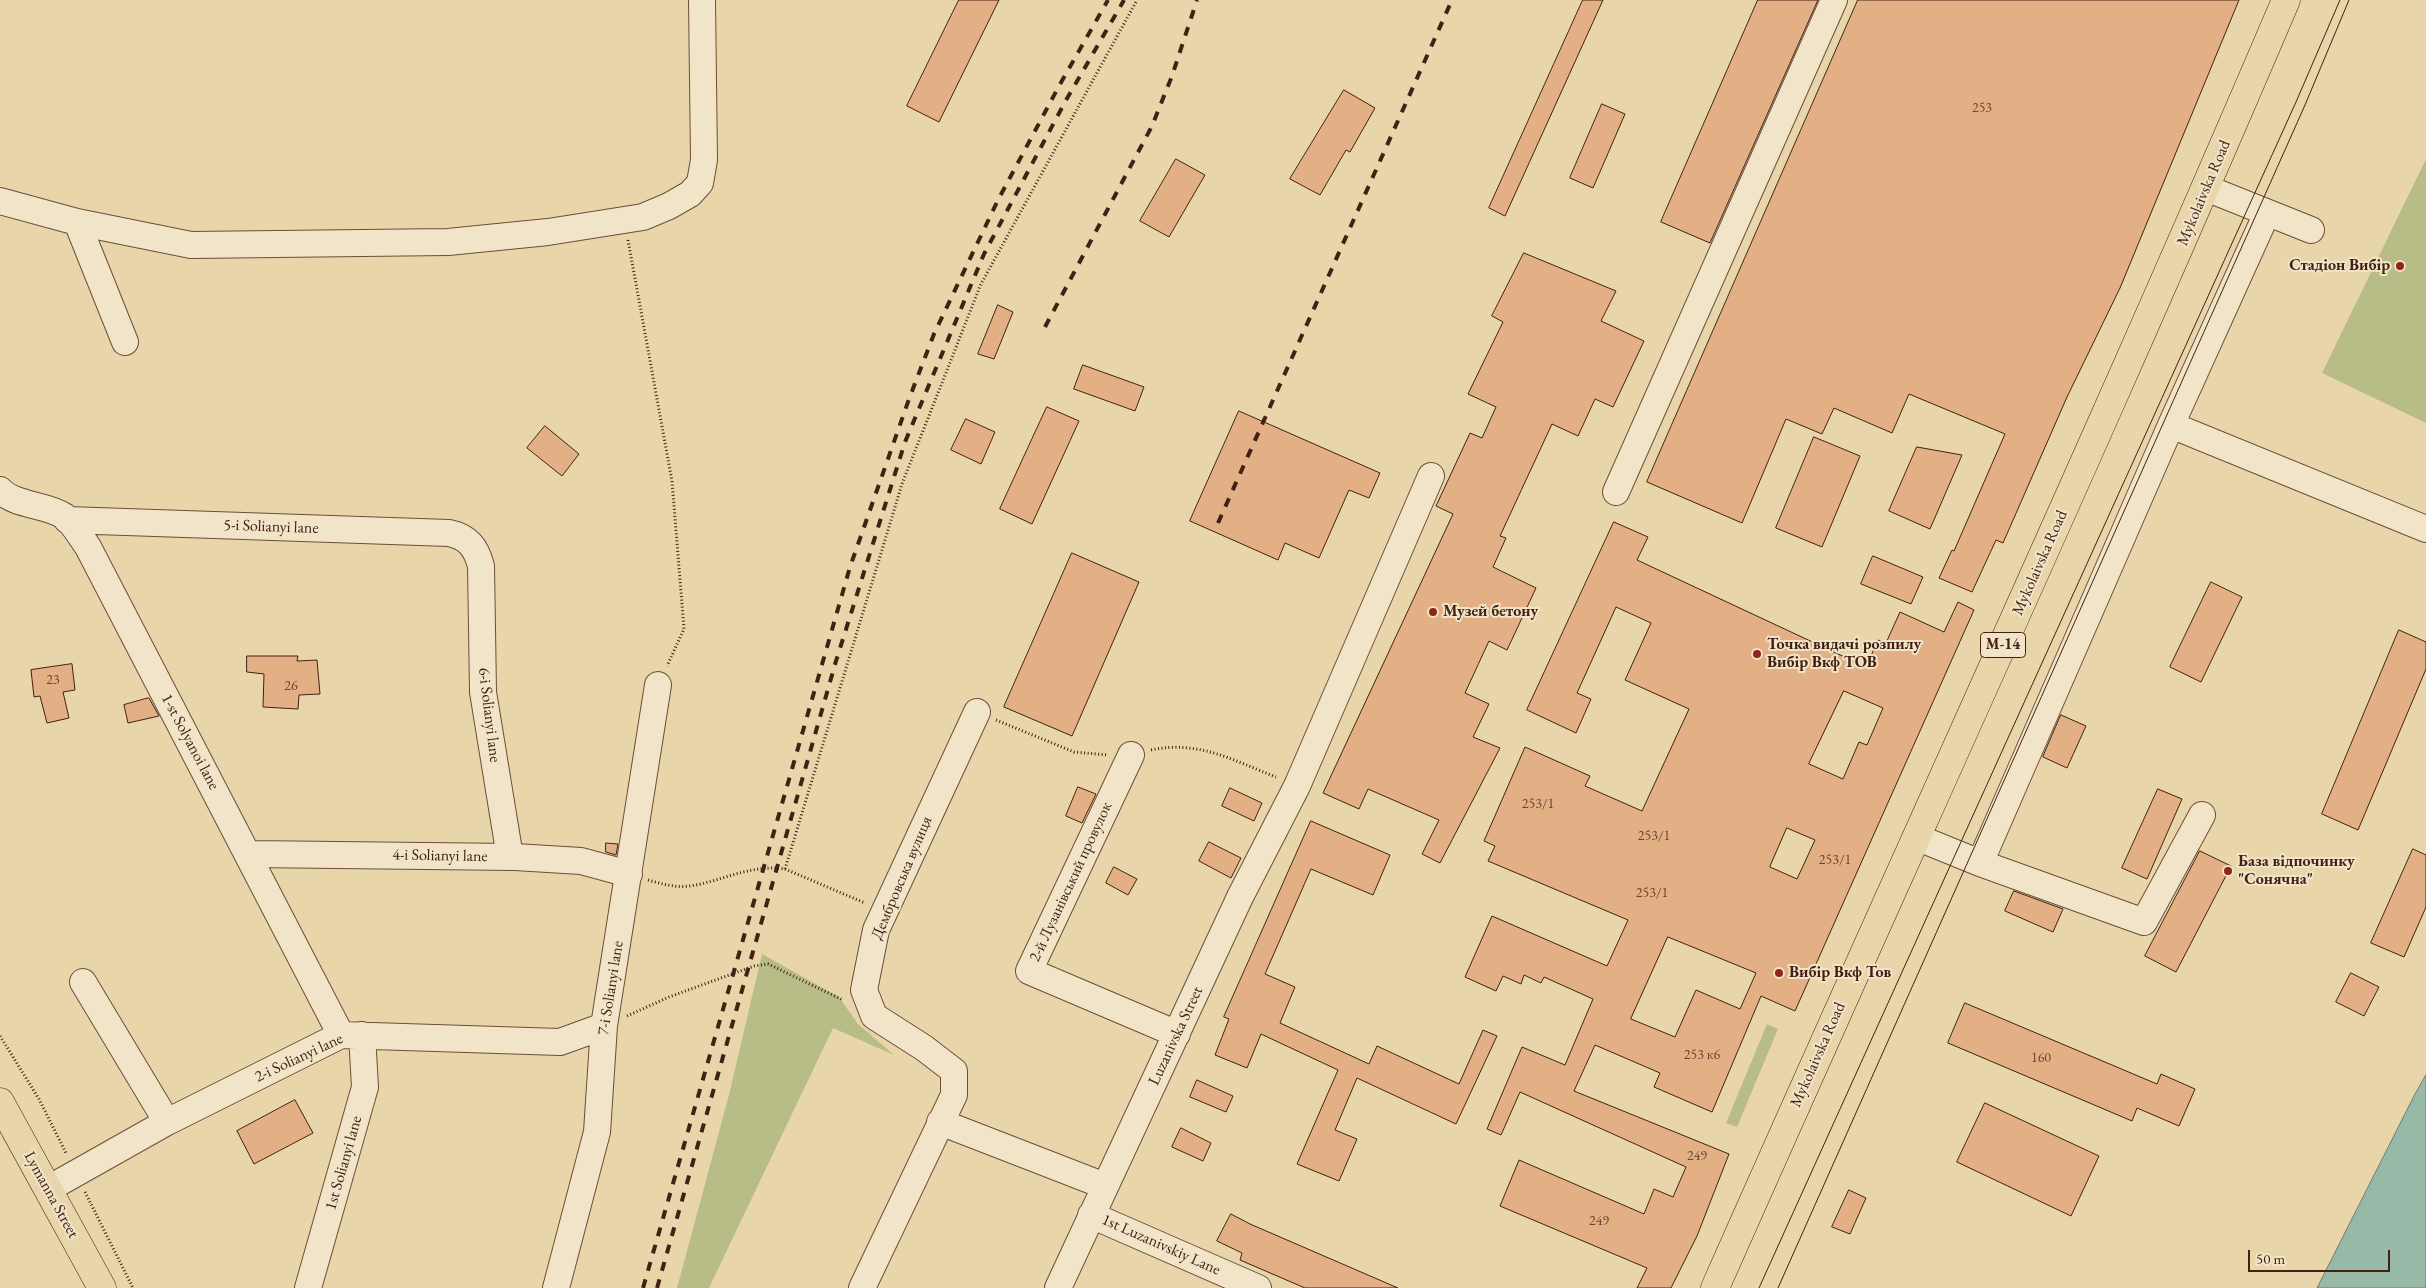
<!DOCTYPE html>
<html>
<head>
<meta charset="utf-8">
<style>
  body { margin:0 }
  #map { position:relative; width:2426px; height:1288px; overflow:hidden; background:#e9d5aa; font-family:"EB Garamond",serif }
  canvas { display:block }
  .scale { position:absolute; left:2248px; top:1250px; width:142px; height:22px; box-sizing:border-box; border:2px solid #422113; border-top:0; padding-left:6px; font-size:15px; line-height:18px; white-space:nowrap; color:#422113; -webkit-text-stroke:4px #f1e4c8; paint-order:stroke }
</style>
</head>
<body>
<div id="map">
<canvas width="2426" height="1288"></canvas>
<div class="scale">50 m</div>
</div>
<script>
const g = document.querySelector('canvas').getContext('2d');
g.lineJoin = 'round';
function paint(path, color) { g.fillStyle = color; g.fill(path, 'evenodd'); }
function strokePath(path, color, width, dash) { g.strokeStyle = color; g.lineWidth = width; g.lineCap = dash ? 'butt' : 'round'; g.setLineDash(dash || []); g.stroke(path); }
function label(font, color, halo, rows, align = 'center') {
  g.font = font + ' "EB Garamond",serif'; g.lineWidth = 4; g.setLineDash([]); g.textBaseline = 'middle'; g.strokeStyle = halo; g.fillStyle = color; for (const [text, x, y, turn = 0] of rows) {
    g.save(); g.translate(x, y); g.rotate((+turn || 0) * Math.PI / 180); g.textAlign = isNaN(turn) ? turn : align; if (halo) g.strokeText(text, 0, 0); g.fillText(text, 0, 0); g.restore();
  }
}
paint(new Path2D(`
  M2426,159v264l-104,-50z
  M762,954l77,43 19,27 36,31 -61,-27 -124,260h-32l52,-193z
  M1767,1024l11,5 -41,98 -11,-4z`), '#b8bd87');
const water = new Path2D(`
  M2426,1075v213h-109l98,-194z`);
paint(water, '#97b9a8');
strokePath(water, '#757c6c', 1);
const building = new Path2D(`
  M959,0h40l-60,122 -32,-16z
  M1583,0h20l-98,216 -16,-8z
  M1758,0h60l-108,243 -49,-21z
  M1858,0h381l-119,288 -53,109 -64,146 -7,-3 -24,52 -33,-14 13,-28 2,1 51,-117 -96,-40 -17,39 -58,-25 -12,26 -36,-15 -44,104 -95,-41z
  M1344,90l31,18 -25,44 -4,-2 -26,45 -30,-16z
  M1602,104l23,10 -32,74 -23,-10z
  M1176,159l29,16 -36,62 -29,-16z
  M1524,253l92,38 -15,30 43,20 -31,66 -18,-8 -17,37 -26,-12 -52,112 6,2 -13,29 43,21 -29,62 -18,-9 -24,52 24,11 -16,33 27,11 -60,115 -18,-9 17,-34 -71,-31 -9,20 -36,-16 130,-279 -17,-8 34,-73 12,5 14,-31 -28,-13 35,-72 -11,-6z
  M998,305l15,7 -19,47 -16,-5z
  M1083,365l61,22 -9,24 -61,-22z
  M1047,407l32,14 -47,103 -32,-15z
  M1239,411l141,62 -11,25 -20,-8 -30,68 -34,-15 -7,17 -88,-39z
  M966,419l29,13 -14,32 -30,-14z
  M545,426l34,28 -17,22 -35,-28z
  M1814,437l46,19 -38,91 -46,-19z
  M1917,447l45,8 -32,74 -41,-18z
  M1614,522l34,15 -11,23 229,107 12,-27 8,3 14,-31 44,20 14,-30 16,8 -179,401 -34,-15 -49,116 -58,-25 6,-14 -65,-28 -21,46 155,63 -32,82 -26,52h-34l10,-20 -147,-62 19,-46 125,54 10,-25 19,8 13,-30 -166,-75 -19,43 -14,-6 35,-82 43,18 28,-66 -49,-22 -3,6 -17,-8 -3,9 -18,-8 -7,15 -31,-14 27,-61 115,50 21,-46 -140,-59 7,-15 -11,-5 41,-94 65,29 -5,10 57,25 47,-102 -64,-29 26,-57 -35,-16 -39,86 14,6 -15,34 -49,-23zM1844,691l39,17 -16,37 -8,-3 -16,37 -34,-15zM1787,828l28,12 -18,39 -27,-12zM1668,937l88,36 -16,36 -44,-19 -21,47 -44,-18z
  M1072,553l67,29 -67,154 -68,-29z
  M1873,556l50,21 -12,27 -50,-20z
  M2211,582l31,15 -41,85 -31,-15z
  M2399,630l27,12v27l-68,161 -36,-16z
  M247,656h51l-1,5 20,-1 3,34 -21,1 -1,14 -35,-2 1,-33 -17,-2z
  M72,664l3,26 -12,2 6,26 -22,5 -7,-27 -6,1 -3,-27z
  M149,698l10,18 -31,7 -4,-18z
  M2061,715l25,11 -19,42 -24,-11z
  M1078,787l18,7 -14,29 -16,-7z
  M1230,788l32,15 -8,18 -32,-15z
  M2158,789l24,10 -35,80 -25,-11z
  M1311,821l79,34 -17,40 -62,-26 -46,105 30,13 -15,36 89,41 8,-18 82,38 24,-54 14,6 -41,88 -99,-46 -22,52 22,9 -18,42 -42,-17 41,-94 -77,-36 -14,34 -32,-13 14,-36 -5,-2z
  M1209,842l32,16 -10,20 -32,-17z
  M606,843l12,1 -2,11 -10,-3z
  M2413,849l13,6v52l-22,50 -33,-14z
  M2200,851l31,15 -55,106 -31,-16z
  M1114,867l23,12 -9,16 -22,-12z
  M2014,891l49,18 -10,23 -48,-21z
  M2351,973l28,14 -15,29 -28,-14z
  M1965,1003l192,81 4,-10 34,15 -16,37 -42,-18 -5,13 -184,-78z
  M1197,1080l36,16 -7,16 -36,-15z
  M295,1100l18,33 -59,31 -17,-33z
  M1985,1103l114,53 -28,60 -114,-54z
  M1181,1128l30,15 -8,18 -31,-14z
  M1849,1190l17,8 -16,36 -18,-7z
  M1231,1214l19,10 148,64h-93l-65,-28 2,-7 -25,-12z`);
paint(building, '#e3b085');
strokePath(building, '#422113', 1);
const minor = new Path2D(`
  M2206,188l105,42
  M0,201l77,21 114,23 257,-3 100,-10 95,-15 26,-11 21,-12 10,-11 4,-23 -2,-160
  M77,222l48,120
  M2171,425l255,104
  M0,490c15,16 46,14 64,26 9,7 17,21 24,31l253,488
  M1616,492l218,-492
  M67,520l382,13c19,4 27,14 32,33l2,126 27,165
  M1131,755l-102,216 148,63
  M1916,837l64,26 164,59 58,-107
  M249,854l266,3 66,4 48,13
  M1980,863l191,-438 96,-212
  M83,982l84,140
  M940,1122l165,64
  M48,1189l119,-67 174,-87 219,7 44,-16
  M1091,1215l167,73
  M308,1288l57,-201 -3,-52
  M556,1288l41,-156 7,-106 54,-341
  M862,1288l92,-193v-24l-30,-23 -50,-32 -10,-26 12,-60 101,-218
  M1058,1288l182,-391 57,-111 134,-310`);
const major = new Path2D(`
  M0,1102l102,186
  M1715,1288c190,-430 387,-856 571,-1288`);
strokePath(minor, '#6c4e39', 28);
strokePath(major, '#422113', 29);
strokePath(new Path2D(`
  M628,240l44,241 12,148 -17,37
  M996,720l78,32 34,3
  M1151,750c48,-10 81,10 125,27
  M785,869l80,34
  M648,880c14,4 28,8 42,6 33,-5 60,-22 95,-17l117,-385 79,-200 156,-284
  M627,1016l42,-19 85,-31 14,-2 75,36
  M0,1036l39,63 27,54
  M85,1192l48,96`), '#422113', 3, [1, 2.5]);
strokePath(minor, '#f1e4c8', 26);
strokePath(major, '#e9d5aa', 28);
strokePath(new Path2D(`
  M1759,1288l537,-1186 44,-102
  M1778,1288l527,-1183 44,-105`), '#422113', 1);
strokePath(new Path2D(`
  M1045,327l107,-201 20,-50 25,-76
  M1218,523l234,-523
  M643,1288l207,-721 59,-168 25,-65 64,-134 61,-114 49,-86
  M657,1288l179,-627 69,-219 79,-188 81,-152 59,-102`), '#422113', 4, [9, 9]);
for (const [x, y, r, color] of [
  [2400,266,5,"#8f2418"],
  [1433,612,5,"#8f2418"],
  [1757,654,5,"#8f2418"],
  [2228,871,5,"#8f2418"],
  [1779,973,5,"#8f2418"]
]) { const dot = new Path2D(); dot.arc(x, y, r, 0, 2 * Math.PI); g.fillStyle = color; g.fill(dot); strokePath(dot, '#f1e4c8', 2); }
label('14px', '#6a4530', null, [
  ["253",1982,108],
  ["23",53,680],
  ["26",291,686],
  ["253/1",1538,804],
  ["253/1",1654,836],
  ["253/1",1835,860],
  ["253/1",1652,893],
  ["253 к6",1702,1055],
  ["160",2041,1058],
  ["249",1697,1156],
  ["249",1599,1221]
]);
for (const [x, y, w] of [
  [2003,645,45]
]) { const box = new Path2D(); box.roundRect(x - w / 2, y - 12.5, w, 25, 4); g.fillStyle = '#f1e4c8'; g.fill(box); strokePath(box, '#422113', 1); }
label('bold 15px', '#422113', null, [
  ["М-14",2003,645]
]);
label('16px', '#422113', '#f1e4c8', [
  ["Mykolaivska Road",2204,193,-67],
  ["5-i Solianyi lane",271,527,2],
  ["Mykolaivska Road",2040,563,-66],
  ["6-i Solianyi lane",489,715,83],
  ["1-st Solyanoi lane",190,742,62],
  ["4-i Solianyi lane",440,856,1],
  ["Дембровська вулиця",902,878,-67],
  ["2-й Лузанівський провулок",1071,882,-65],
  ["7-i Solianyi lane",611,988,-81],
  ["Luzanivska Street",1176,1036,-65],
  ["Mykolaivska Road",1818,1055,-66],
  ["2-i Solianyi lane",299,1058,-25],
  ["1st Solianyi lane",344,1163,-74],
  ["Lymanna Street",51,1195,61],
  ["1st Luzanivskiy Lane",1161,1245,24]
]);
label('bold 16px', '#422113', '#f1e4c8', [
  ["Стадіон Вибір",2390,266,"right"],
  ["Музей бетону",1443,612],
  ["Точка видачі розпилу",1767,645],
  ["Вибір Вкф ТОВ",1767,663],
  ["База відпочинку",2238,862],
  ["\"Сонячна\"",2238,880],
  ["Вибір Вкф Тов",1789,973]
], 'left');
</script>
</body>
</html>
